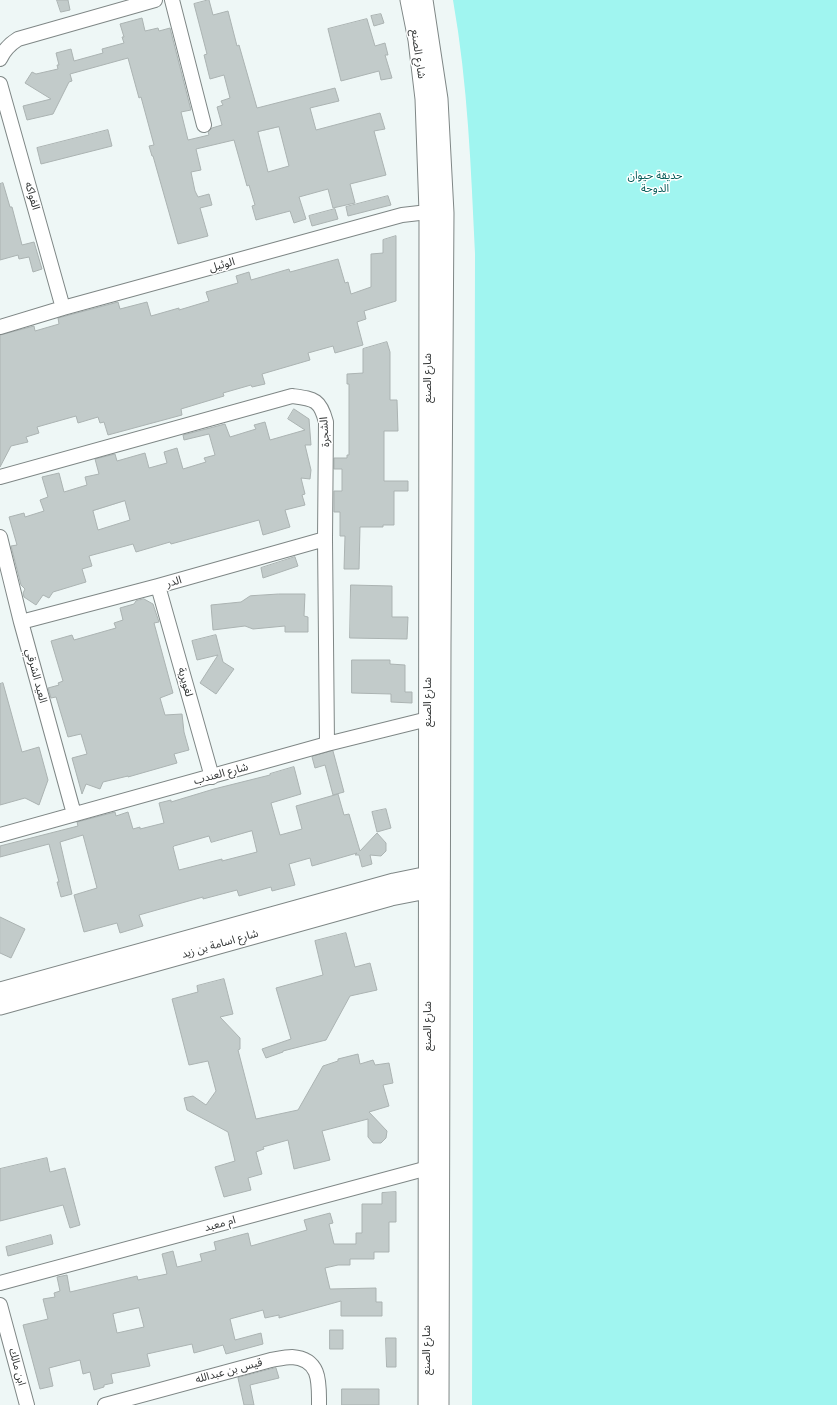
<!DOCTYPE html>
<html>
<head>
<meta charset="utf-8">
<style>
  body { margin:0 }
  canvas { display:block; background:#eef7f6 }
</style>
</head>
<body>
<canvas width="837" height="1405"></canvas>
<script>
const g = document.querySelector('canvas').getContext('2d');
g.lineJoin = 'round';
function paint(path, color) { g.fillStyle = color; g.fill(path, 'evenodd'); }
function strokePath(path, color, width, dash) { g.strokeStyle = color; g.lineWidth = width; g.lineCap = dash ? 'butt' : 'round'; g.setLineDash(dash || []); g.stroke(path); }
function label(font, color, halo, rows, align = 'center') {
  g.font = font + ' "Open Sans","Noto Sans Arabic",sans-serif'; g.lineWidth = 3; g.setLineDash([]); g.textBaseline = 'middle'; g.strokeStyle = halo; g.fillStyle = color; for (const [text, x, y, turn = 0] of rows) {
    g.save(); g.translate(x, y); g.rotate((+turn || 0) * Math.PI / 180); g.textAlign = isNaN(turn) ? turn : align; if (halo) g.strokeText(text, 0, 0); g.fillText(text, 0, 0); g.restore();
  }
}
paint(new Path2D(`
  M453,0h384v1405h-365l3,-1151c-4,-85 -7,-169 -22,-254z`), '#a0f5f0');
const building = new Path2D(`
  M57,0h11l2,10 -9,2z
  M209,0l4,15 15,-4 9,35 2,-1 18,63 78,-20 4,13 -29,7 6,22 64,-17 5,16 -11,2 12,44 -36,9 5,19 -22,5 -5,-19 -29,8 7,22 -12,4 -4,-12 -34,9 -4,-14 3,-1 -6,-20 -2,1 -13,-46 -38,9 5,21 -10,2 4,19 3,6 11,-3 3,11 -12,3 8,28 -30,8 -25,-88h-1l-3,-10 5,-1 -13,-48 -2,1 -11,-40 -58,16 2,7 -3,1 -16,32 -26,6 -4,-14 28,-7 -26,-16 7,-11 4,2 22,-5 -1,-4h2l-3,-12 15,-4 3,12 29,-8 -1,-4 22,-6 -2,-6h2l-4,-13 22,-6 3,13 13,-3 1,3 11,-3 21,82 -10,2 7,28 21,-5 -1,-3 4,-4 10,-3 -5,-18 6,-2 -2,-4 9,-3 -6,-23 -14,4 -6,-24 3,-1 -13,-50zM279,127l10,39 -21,6 -10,-40z
  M381,14l3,9 -10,3 -3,-10z
  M367,19l8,27 10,-3 3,12h-3l7,23 -11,2 -2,-9 -38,10 -13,-52z
  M108,130l4,16 -71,18 -4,-16z
  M3,183l7,24h2l10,38 12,-3 8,27 -9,3 -4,-15 -10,2 -1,-4 -18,5v-76z
  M388,196l3,9 -43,11 -2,-9z
  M335,209l3,10 -26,7 -3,-10z
  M396,236v65l-32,10 2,8 -9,3 6,23 -28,8 -2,-7 -25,7 2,7 -48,14 3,10 -13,3 -1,-2 -28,8 1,3 -43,13 1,6 -74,20 -4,-13 -4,1 -2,-6 -20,6 -2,-7 -39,11 2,6 -13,4 2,5 -17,4 -11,21v-132l34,-9 1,5 24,-7 -1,-6 60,-16 2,7 27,-7 4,14 28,-8v2l30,-9 -3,-9 32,-9 -2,-7 13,-4 2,8 38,-11 1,3 48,-13 7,24 3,-1 3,12 20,-7v-33l12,-1v-13z
  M387,342l3,10v48h7l1,31h-14v50h24v10h-14v34h-11v2h-23l-1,42h-15l1,-33h-5v-24h-6v-21h8v-22h-8v-11h13v-3h2v-71h-2v-10l16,-1v-24z
  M294,409l15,10 2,26h-6l6,25 -1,9 -9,-1 4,16 -3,1 3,10 -20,5 5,17 -27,8 -4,-15 -88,24 -1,-2 -34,10 -3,-8 -44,12 3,10 -10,3 4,13 -33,10 -4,6 -6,-3 -7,10 -12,-8 -1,-4 2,-4 -4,-4 -10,-39 6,-1 -8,-28 15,-4 1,4 19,-6 -4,-11 8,-3 -6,-20 17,-4 5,19 23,-7 -2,-8 14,-3 -4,-15 20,-5 2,7 28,-8 4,15 18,-5 -3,-11 13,-4 6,21 23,-7 -2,-4 11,-3 -6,-21 -25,6 -1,-5 42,-11 5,13 26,-8 -2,-4 11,-3 5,18 35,-10 -17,-11zM125,501l5,19 -32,10 -5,-19z
  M295,557l3,9 -35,12 -2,-10z
  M351,585l41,1v31h16l-1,22 -57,-1z
  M279,594h26l-1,22 4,1v15h-23v-6l-32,3 -8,-3 -32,4 -2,-25 30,-3 9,-6z
  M144,599l9,5 6,18 -5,1 19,70 -13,5 5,17 17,-1 2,18 5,18 -15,4 3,9 -49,14v-1l-25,6 -3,7 -14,-5 -4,10 -10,-36 15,-4 -6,-20 -13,3 -12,-40 -5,1 -3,-10 11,-3 -1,-2 5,-2 -12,-40 21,-6 2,5 42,-12 -2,-5 9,-3 -3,-12 14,-4 2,-3z
  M216,635l7,27 11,7 -18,25 -16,-11 18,-28 -21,5 -5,-19z
  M352,660h38v4l15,1v27h7v11l-21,-1v-8l-39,-1z
  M3,683l19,69 17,-5 9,33 -9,25 -14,-7 -25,7v-121z
  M333,751l11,41 -11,3 -8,-30 -10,3 -3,-11z
  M294,767l7,27 -30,9 9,32 22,-6 -6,-23 42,-12 6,21 5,-1 11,37 17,-18 9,10v8l-5,5 -11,-1 2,9 -10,3 -3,-12h-4l2,-2 -45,13 -2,-8 -21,6 6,21 -23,6 -1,-4 -32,9 -2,-6 -34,9v-2l-64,18 4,11 -23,7 -3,-10 -33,9 -10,-37 23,-7 -14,-53 -23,7 12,52 -11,3 -4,-15h2l-10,-38 -49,13v-11l78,-20 -1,-4 38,-10 1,4 12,-4 5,17 7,-2v2l24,-6 -5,-20 12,-3v2l43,-13 56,-14v-1zM252,831l5,21 -35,9v-2l-43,11 -6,-23 1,-1 35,-10 2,6z
  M386,809l5,19 -14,4 -5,-20z
  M0,917l25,12 -14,29 -11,-5z
  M346,933l9,34 15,-4 7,27 -27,6 -24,44 -43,11v1l-17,6 -4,-9 29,-10 -15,-51 47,-13 -8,-34z
  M224,979l9,35 -13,3 20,21v11l-2,1 18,69 42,-9 25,-44 15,-5v-2l20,-5 2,10 13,-4 2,5 14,-2 4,20 -10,2 6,21 -20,6 18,19 -1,7 -5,5h-8l-5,-6v-18l-46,12 8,29 -36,9 -6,-29 -25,7 1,2 -8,3 6,22 -14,4 3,12 -27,7 -9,-30 20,-6 -7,-29 -41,-22 -3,-12 9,-2 13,9 10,-14 -8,-30 -19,4 -17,-66 26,-7 -1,-6z
  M47,1158l3,14 15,-4 15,57 -10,3 -7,-23 -63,16v-52z
  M396,1192v30h-7v30h-15v7h-24v6h-12l-13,3 5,21 46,-1v14h6v14h-41v-15l-62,17v-3l-14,3 -2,-8 -33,9 5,21 26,-7 2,11 -37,10 -3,-9 -29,8 -2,-9 -45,10 3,12 -39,8 2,9 -9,2v2l-10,3 -4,-18 -7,2 -3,-14 -31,8 4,18 -13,3 -17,-64 25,-6 -5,-20 12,-2 -1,-4 6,-2 -3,-14 10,-2 3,17 67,-16 1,4 29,-6 -5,-20 11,-3 4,16 25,-6 -2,-7 16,-4 -2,-8 34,-9 3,13 56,-16 -3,-10 26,-7 3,10 -4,1 5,20h22v-11h6v-29h20v-11zM139,1308l5,19 -27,6 -4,-19z
  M51,1235l2,9 -45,12 -2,-9z
  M330,1330h13v19h-13z
  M386,1338h10v29h-9z
  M276,1368l3,10 -29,7 4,20h-10l-6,-27z
  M342,1389h37v16h-37z`);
paint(building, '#c2cbca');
strokePath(building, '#abb3b2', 1);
const minor = new Path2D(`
  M172,0l32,125
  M0,59c4,-9 10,-15 18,-20l137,-39
  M0,84l63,224
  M0,327l63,-19 339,-93 26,-3h10
  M0,477l292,-81c22,3 28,3 34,26l-1,117 2,205
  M0,537l21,85 53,192
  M158,586l54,191
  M21,622l137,-36 167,-47
  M0,835l327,-91 101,-25 10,1
  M0,1283l428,-115h9
  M0,1305l27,100
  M105,1405l166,-45c6,-1 15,-3 21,-3 29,2 27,26 27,48`);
const tertiary = new Path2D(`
  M409,0l8,40 7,59 4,113 -1,1193
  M424,0l15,99 6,114 -3,431 -2,761
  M0,991l394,-109 34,-7h10
  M0,1006l391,-109 36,-7 11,1`);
strokePath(minor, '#7f8786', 16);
strokePath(tertiary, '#7f8786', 19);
strokePath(minor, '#fff', 14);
strokePath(tertiary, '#fff', 17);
label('11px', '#313434', '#fff', [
  ["شارع الصنع",418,54,82],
  ["الفواكه",32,196,74],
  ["الوثيل",222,265,-15],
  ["شارع الصنع",428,378,-90],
  ["الشجرة",325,432,-94],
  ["الدر",174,582,-16],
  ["العيد الشرقي",36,676,75],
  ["لغويرية",185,682,74],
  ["شارع الصنع",428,702,-90],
  ["شارع العندب",221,774,-15],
  ["شارع اسامة بن زيد",220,944,-16],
  ["شارع الصنع",428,1026,-90],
  ["ام معبد",220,1224,-15],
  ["شارع الصنع",427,1350,-90],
  ["ابن مالك",17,1367,75],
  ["قيس بن عبدالله",229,1371,-15]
]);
label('11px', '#035a57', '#fff', [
  ["حديقة حيوان",655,176],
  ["الدوحة",655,189]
]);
</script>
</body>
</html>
